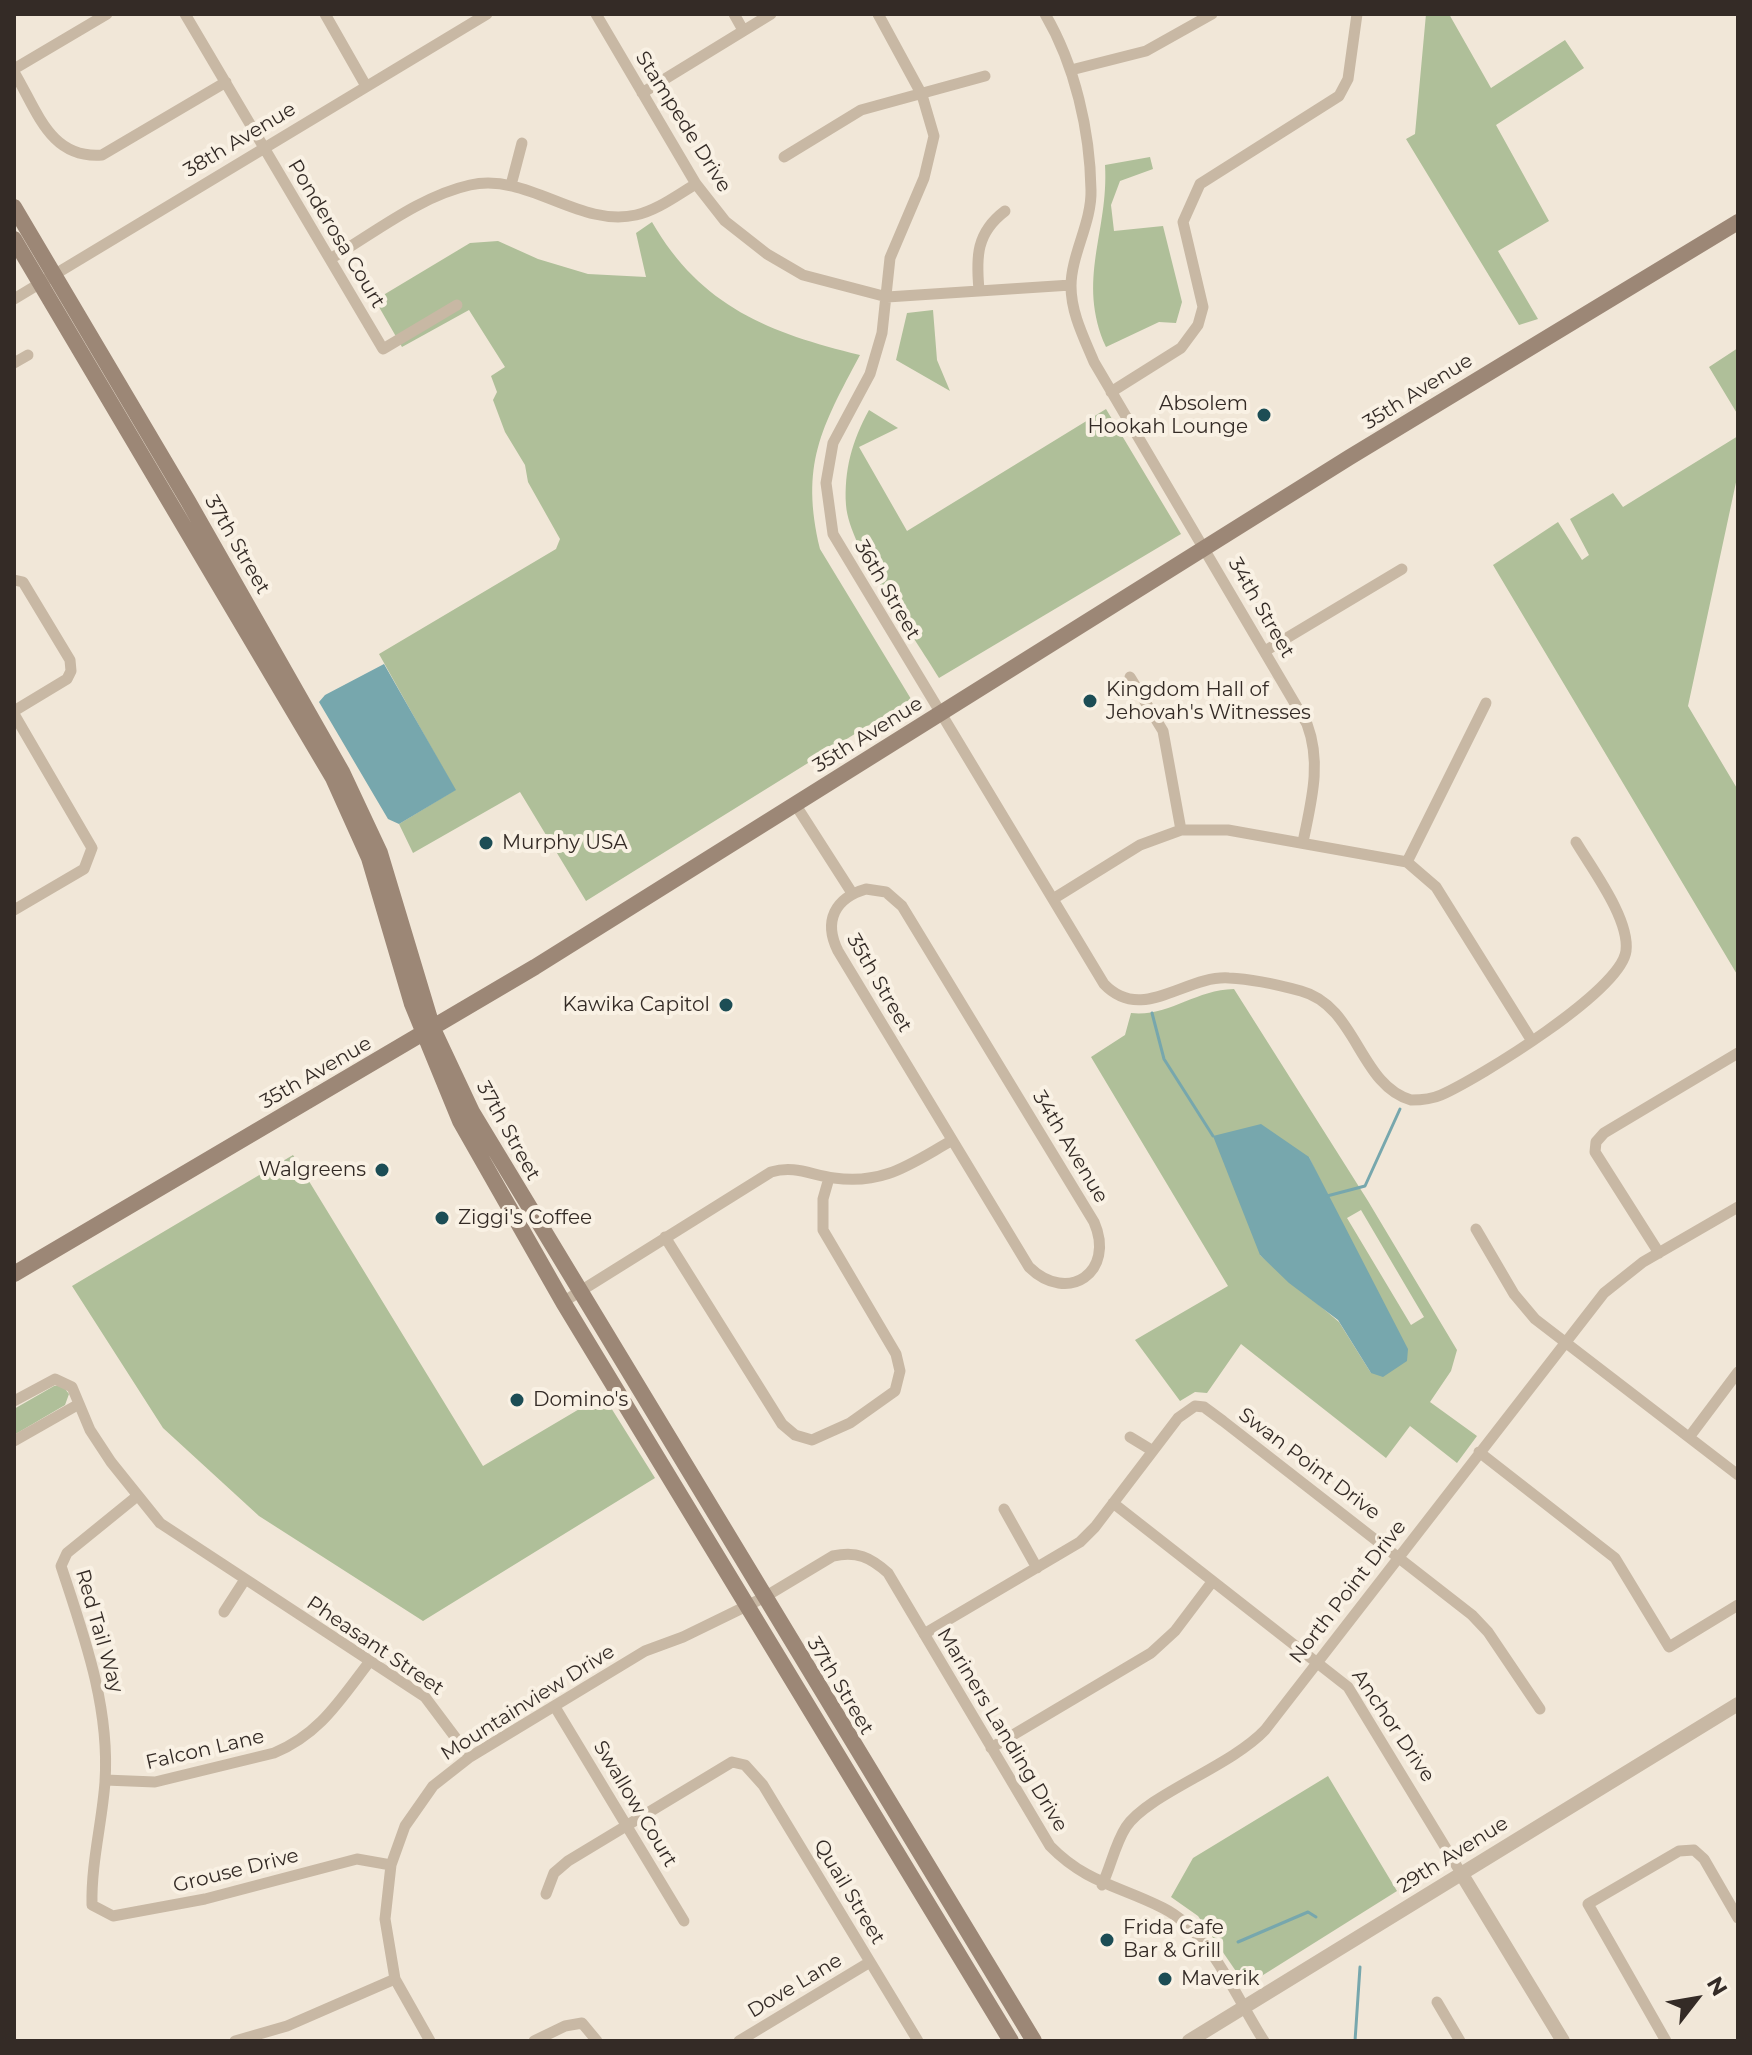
<!DOCTYPE html>
<html>
<head>
<meta charset="utf-8">
<style>
  body { margin:0 }
  #map { position:relative; width:1752px; height:2055px; overflow:hidden; background:#f1e7d8; font-family:Montserrat,sans-serif }
  canvas { display:block }
  .frame { position:absolute; inset:0; border:16px solid #342b26; pointer-events:none }
  .north { position:absolute; left:1656px; top:1959px; width:80px; height:80px; -webkit-text-stroke:6px #f9f1e4; paint-order:stroke; rotate:59deg; font-size:22px; font-weight:700; line-height:32px; text-align:center; color:#342b26 }
  .north::after { content:''; display:block; margin:auto; width:28px; height:36px; background:#342b26; clip-path:polygon(50% 0,100% 100%,50% 72%,0 100%) }
</style>
</head>
<body>
<div id="map">
<canvas width="1752" height="2055"></canvas>
<div class="frame"></div>
<div class="north">N</div>
</div>
<script>
const g = document.querySelector('canvas').getContext('2d');
g.lineJoin = 'round';
function paint(path, color) { g.fillStyle = color; g.fill(path, 'evenodd'); }
function strokePath(path, color, width, dash) { g.strokeStyle = color; g.lineWidth = width; g.lineCap = dash ? 'butt' : 'round'; g.setLineDash(dash || []); g.stroke(path); }
function label(font, color, halo, rows, align = 'center') {
  g.font = font + ' Montserrat,sans-serif'; g.lineWidth = 8; g.setLineDash([]); g.textBaseline = 'middle'; g.strokeStyle = halo; g.fillStyle = color; for (const [text, x, y, turn = 0] of rows) {
    g.save(); g.translate(x, y); g.rotate((+turn || 0) * Math.PI / 180); g.textAlign = isNaN(turn) ? turn : align; if (halo) g.strokeText(text, 0, 0); g.fillText(text, 0, 0); g.restore();
  }
}
paint(new Path2D(`
  M1426,14h23l42,74 74,-48 19,28 -88,57 53,96 -51,30 40,68 -19,6 -113,-186 9,-5z
  M1150,157l3,12 -33,12 -9,24 3,26 49,-5 19,76 -6,21 -17,-1 -53,25c-30,-67 3,-115 -1,-182z
  M652,222c49,85 118,111 208,133 -39,73 -60,110 -40,194l91,150 -325,202 -66,-109 -107,61 -14,-29 56,-34 -76,-136 177,-105 4,-10 -32,-57 -3,-17 -20,-33 -12,-32 4,-8 -6,-16 14,-9 -36,-57 -67,37 -27,-47 95,-57 28,-2 40,18 50,15 58,3 -10,-44z
  M933,310l4,50 13,31 -54,-31 11,-47z
  M1738,348v67l-29,-48z
  M1106,409l75,125 -242,144c-24,-41 -90,-129 -93,-173 -2,-35 6,-64 23,-95l29,18 -39,19 48,84z
  M1738,436v37l-50,233 50,84v186l-245,-411 65,-43 24,38 7,-5 -19,-36 43,-26 10,14z
  M1234,989l134,212 89,149 -6,21 -21,31 47,34 -20,27 -47,-37 -24,32 -145,-114 -34,49 -12,-1 -15,9 -45,-61 93,-54 -137,-229 34,-22 6,-22c38,4 63,-23 103,-24zM1309,1157l29,62 33,154 -32,-51 -79,-67zM1361,1210l63,107 -13,8 -64,-107z
  M293,1155l190,311 120,-71 52,83 -232,143 -164,-105 -96,-88 -91,-142z
  M62,1385l7,9 -4,11 -51,30v-26l40,-23z
  M1328,1776l69,115 -145,91 -10,-2 -44,-64 -27,-19 22,-39z`), '#afbf99');
paint(new Path2D(`
  M384,664l72,126 -57,34 -11,-5 -69,-117 6,-7z
  M1261,1124l48,33 99,192 -1,12 -24,16 -12,-4 -33,-53 -49,-37 -29,-28 -47,-119z`), '#77a7ad');
strokePath(new Path2D(`
  M1152,1013l12,46 49,77
  M1327,1196l38,-10 35,-77
  M1238,1942l70,-30 8,5
  M1355,2041l5,-74`), '#77a7ad', 3);
strokePath(new Path2D(`
  M185,14l198,335 74,-44
  M325,14l41,72
  M596,14l100,170 29,37 42,33 36,21 84,22 184,-12
  M734,14l9,16
  M878,14l44,81 12,41 -10,42 -34,80 -8,75 -12,41 -37,69 -7,40 7,51 271,450c38,40 81,-9 125,-6 23,1 50,7 72,13 56,15 58,94 110,109 11,0 21,-1 30,-5 38,-17 180,-104 185,-144 4,-32 -34,-82 -50,-109
  M1045,14c30,51 45,117 46,176 1,32 -20,65 -20,96 0,27 13,52 23,76l213,362c15,40 4,78 -4,118
  M14,69l93,-55
  M1071,70l75,-19 66,-37
  M14,72c24,40 36,87 88,83l124,-73
  M642,93l129,-79
  M784,157l77,-47 124,-34
  M511,185l11,-42
  M330,259c43,-25 90,-63 140,-74 58,-13 109,43 166,30 22,-5 41,-20 60,-31
  M979,290c-3,-33 -3,-57 26,-79
  M14,299l473,-285
  M14,363l14,-8
  M1111,392l70,-44 17,-23 5,-18 -20,-85 17,-38 139,-88 9,-17 9,-65
  M14,580l9,2 47,78 1,11 -4,8 -53,32
  M1265,651l137,-82
  M1130,677l33,54 18,99
  M14,714l78,134 -8,21 -70,41
  M795,804l57,89
  M1407,862l79,-159
  M866,889l20,3 16,14 192,316c22,50 -26,83 -65,45l-191,-316c-15,-30 -3,-53 28,-62z
  M1053,899l87,-54 41,-15h47l179,32 29,25 96,154
  M1476,1229l38,65 21,25 203,156
  M665,1237l117,187 13,11 17,5 38,-17 45,-32 5,-20 -4,-17 -73,-124v-31l6,-21
  M1659,1253l-64,-101 1,-10 8,-9 134,-80
  M563,1302l208,-130c24,-7 40,3 63,6 50,7 76,-14 117,-37
  M14,1401l41,-22 17,8 18,43 21,32 49,61 265,174 45,60
  M1690,1436l48,-64
  M1130,1437l23,14
  M14,1441l65,-37
  M1479,1452l136,106 54,89 69,-42
  M136,1497l-69,56 -6,13c23,70 49,141 44,216 -3,41 -14,81 -13,123l21,11 92,-17 152,-40 34,6
  M1113,1503l235,184 113,186
  M1004,1509l33,59
  M224,1612l20,-31
  M924,1634l156,-92 15,-15 83,-109 17,-12 9,1 19,14 249,194 16,17 52,77
  M555,1707l129,214
  M991,1748l160,-95 24,-22 37,-49
  M105,1780l50,2 119,-29c46,-19 66,-53 96,-92
  M1102,1885c9,-19 13,-41 24,-58 22,-33 104,-60 139,-97l339,-437 39,-31 95,-55
  M546,1894l8,-21 14,-12 164,-99 13,3 18,20 155,256
  M1437,2002l23,39
  M235,2041l52,-15 108,-47
  M430,2041l-35,-62 -10,-60 6,-54 14,-39 28,-40 37,-29 175,-106 38,-14 80,-39 70,-42c24,-5 37,1 55,17l162,273c36,37 70,40 113,62 48,24 73,90 101,133
  M534,2041l31,-15 17,-3 15,18
  M739,2041l131,-79
  M1666,2041l-78,-137 91,-53 15,-1 10,9 34,59`), '#c8b8a4', 11);
strokePath(new Path2D(`
  M1461,1873l102,168
  M1189,2041l549,-337`), '#c8b8a4', 14);
strokePath(new Path2D(`
  M14,207l174,294 154,271 38,81 53,176 39,83 562,929
  M14,239l319,539 36,80 43,146 48,117 103,181 448,739
  M14,1274l521,-307 815,-510 388,-235`), '#9c8776', 16);
for (const [x, y, r, color] of [
  [1264,415,8,"#1c4d55"],
  [1090,701,8,"#1c4d55"],
  [486,843,8,"#1c4d55"],
  [726,1005,8,"#1c4d55"],
  [382,1170,8,"#1c4d55"],
  [442,1218,8,"#1c4d55"],
  [517,1400,8,"#1c4d55"],
  [1107,1940,8,"#1c4d55"],
  [1165,1979,8,"#1c4d55"]
]) { const dot = new Path2D(); dot.arc(x, y, r, 0, 2 * Math.PI); g.fillStyle = color; g.fill(dot); strokePath(dot, '#f9f1e4', 3); }
label('20px', '#342b26', '#f9f1e4', [
  ["Stampede Drive",683,122,58],
  ["38th Avenue",240,140,-31],
  ["Ponderosa Court",336,234,59],
  ["35th Avenue",1418,392,-32],
  ["37th Street",237,545,60],
  ["36th Street",887,590,60],
  ["34th Street",1261,608,60],
  ["35th Avenue",868,735,-32],
  ["35th Street",879,983,60],
  ["35th Avenue",316,1073,-30],
  ["37th Street",508,1131,61],
  ["34th Avenue",1070,1147,59],
  ["Swan Point Drive",1309,1464,37],
  ["North Point Drive",1348,1592,-52],
  ["Red Tail Way",99,1631,74],
  ["Pheasant Street",375,1646,34],
  ["37th Street",840,1686,59],
  ["Mountainview Drive",528,1703,-32],
  ["Anchor Drive",1393,1726,56],
  ["Mariners Landing Drive",1002,1730,59],
  ["Falcon Lane",205,1750,-13],
  ["Swallow Court",635,1804,59],
  ["29th Avenue",1453,1855,-32],
  ["Grouse Drive",236,1871,-14],
  ["Quail Street",849,1892,59],
  ["Dove Lane",795,1986,-31]
]);
label('20px', '#342b26', '#f9f1e4', [
  ["Absolem",1248,404,"right"],
  ["Hookah Lounge",1248,427,"right"],
  ["Kingdom Hall of",1106,690],
  ["Jehovah's Witnesses",1106,713],
  ["Murphy USA",502,843],
  ["Kawika Capitol",710,1005,"right"],
  ["Walgreens",366,1170,"right"],
  ["Ziggi's Coffee",458,1218],
  ["Domino's",533,1400],
  ["Frida Cafe",1123,1928],
  ["Bar & Grill",1123,1951],
  ["Maverik",1181,1979]
], 'left');
</script>
</body>
</html>
